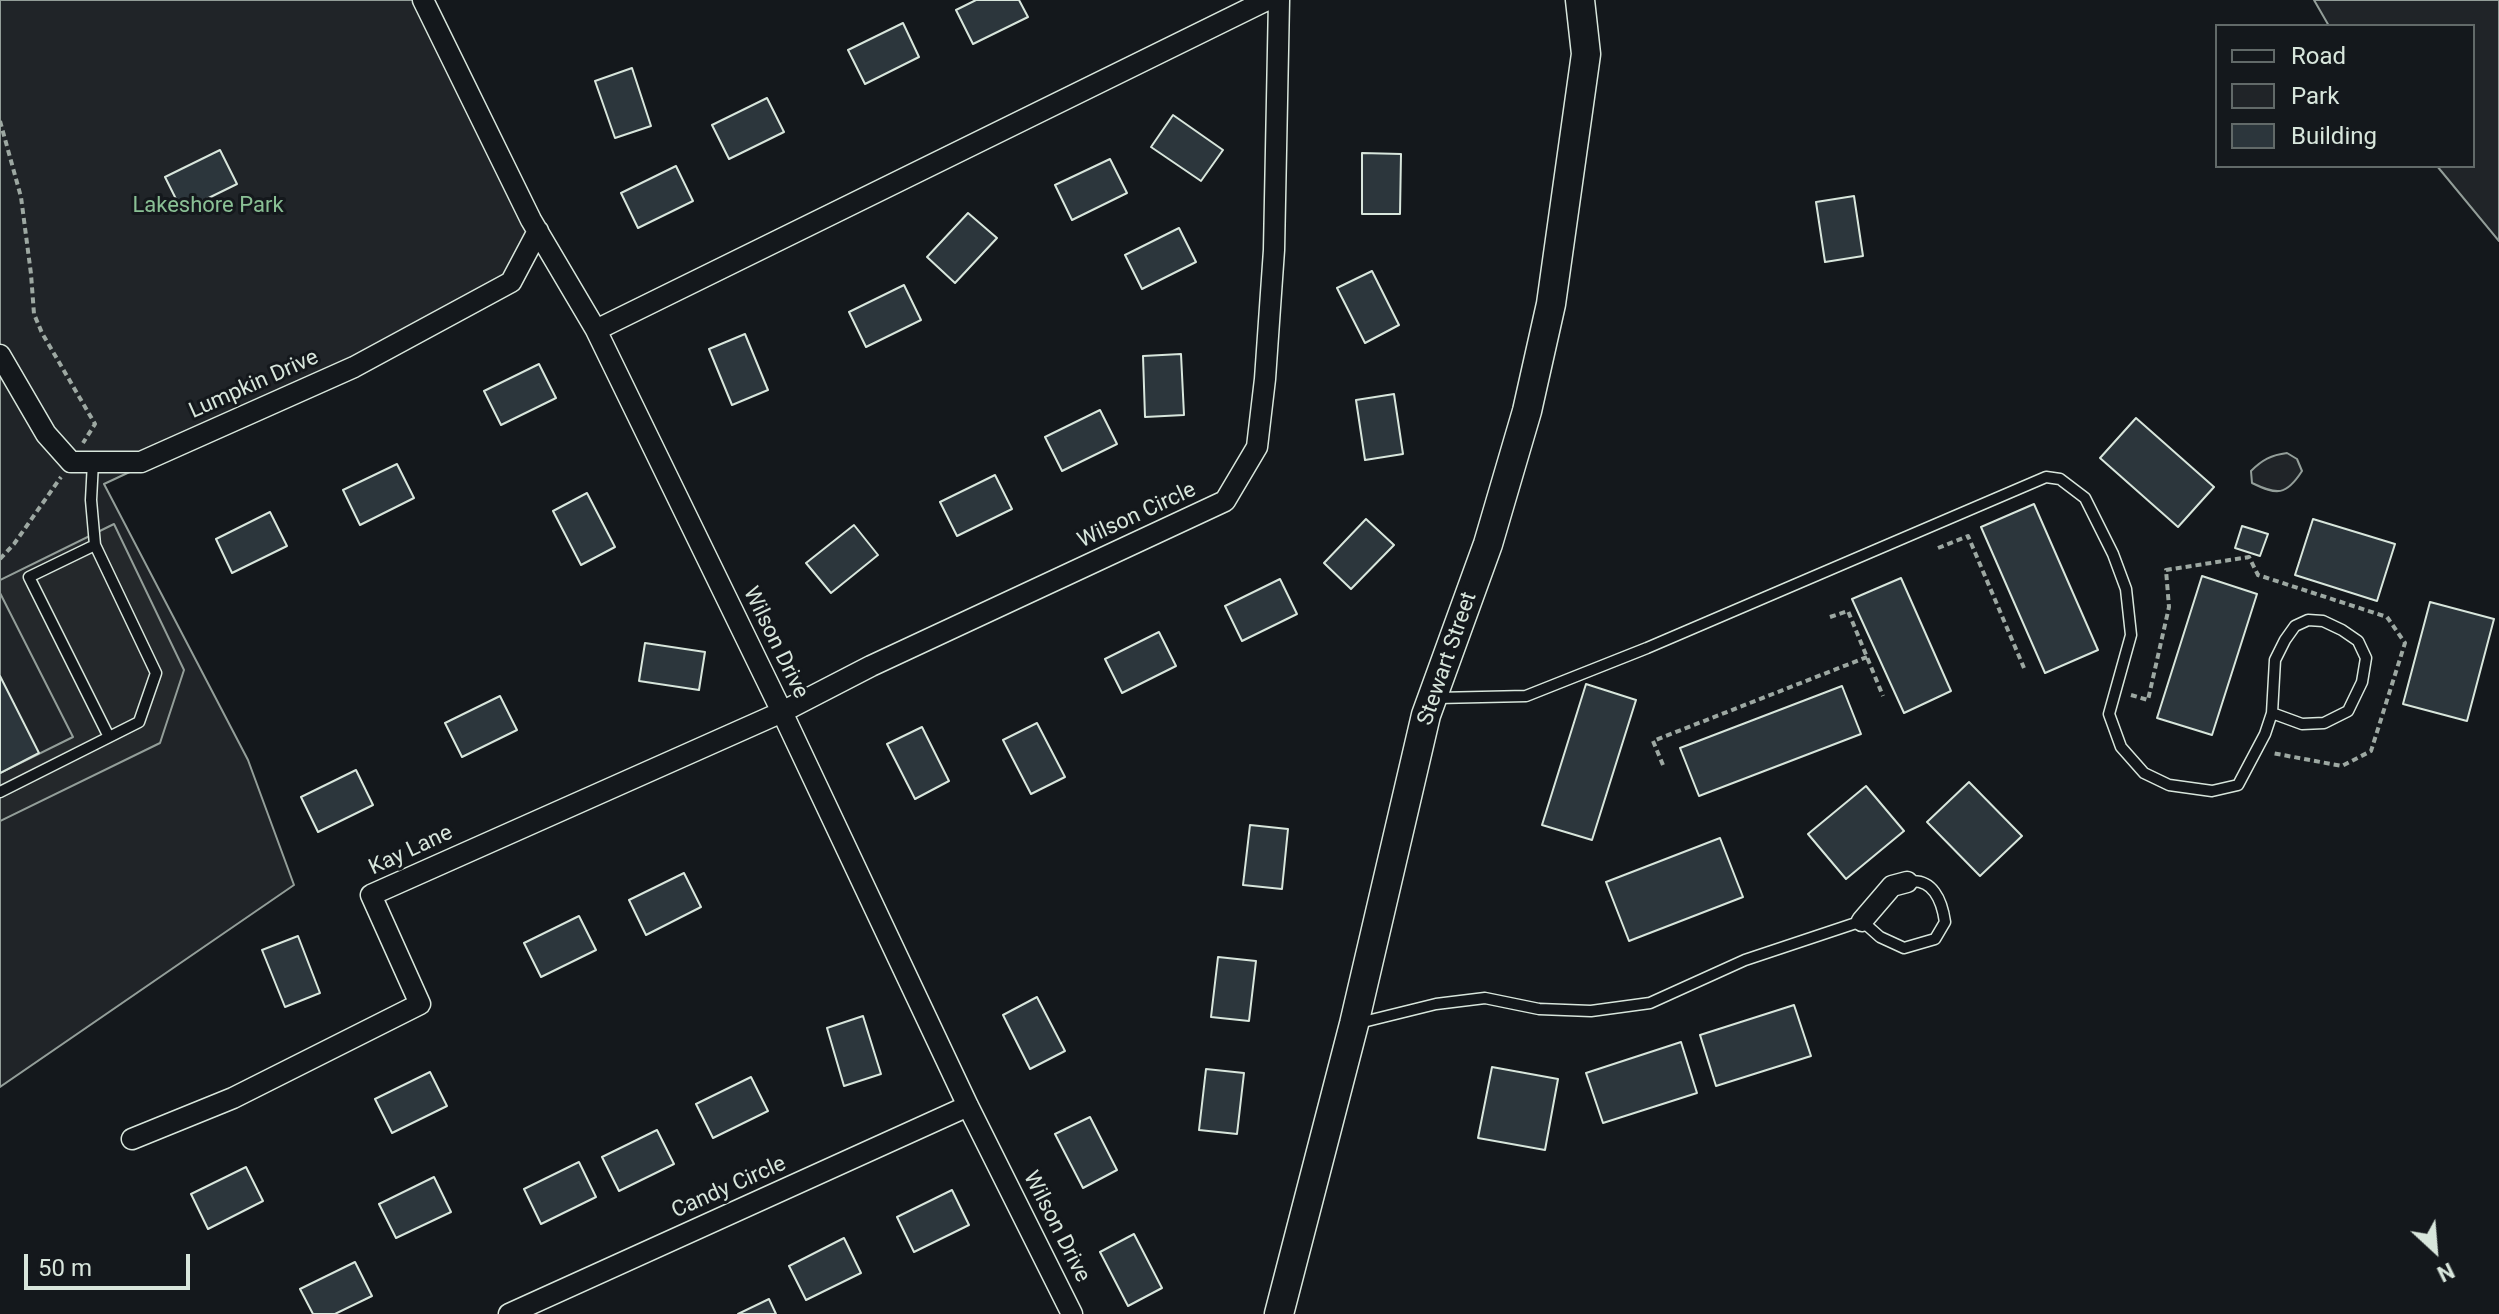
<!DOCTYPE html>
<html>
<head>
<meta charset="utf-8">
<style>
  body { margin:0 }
  #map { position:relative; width:2499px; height:1314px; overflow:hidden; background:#14181c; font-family:Roboto,sans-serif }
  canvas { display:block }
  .legend { position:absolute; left:2215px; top:24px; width:260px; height:144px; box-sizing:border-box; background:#14181c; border:2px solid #626a69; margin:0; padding:10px 14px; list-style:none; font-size:24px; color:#d8e6dc }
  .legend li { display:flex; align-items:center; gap:16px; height:40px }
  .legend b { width:40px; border:2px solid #626a69 }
  .north { position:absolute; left:2395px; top:1210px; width:80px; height:80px; -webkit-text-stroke:6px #14181c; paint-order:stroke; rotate:154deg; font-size:22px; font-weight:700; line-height:32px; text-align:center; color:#d8e6dc }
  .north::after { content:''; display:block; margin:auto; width:28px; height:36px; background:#d8e6dc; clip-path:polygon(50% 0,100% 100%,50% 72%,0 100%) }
  .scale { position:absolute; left:24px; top:1254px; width:166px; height:36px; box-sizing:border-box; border:4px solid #d8e6dc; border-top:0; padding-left:10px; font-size:24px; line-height:28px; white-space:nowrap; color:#d8e6dc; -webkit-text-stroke:6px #14181c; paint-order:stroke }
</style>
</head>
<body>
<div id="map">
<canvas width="2499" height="1314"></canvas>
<ul class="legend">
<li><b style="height:10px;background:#14181c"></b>Road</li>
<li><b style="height:22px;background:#202428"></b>Park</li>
<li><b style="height:22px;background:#2c363c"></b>Building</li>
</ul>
<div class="north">N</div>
<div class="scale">50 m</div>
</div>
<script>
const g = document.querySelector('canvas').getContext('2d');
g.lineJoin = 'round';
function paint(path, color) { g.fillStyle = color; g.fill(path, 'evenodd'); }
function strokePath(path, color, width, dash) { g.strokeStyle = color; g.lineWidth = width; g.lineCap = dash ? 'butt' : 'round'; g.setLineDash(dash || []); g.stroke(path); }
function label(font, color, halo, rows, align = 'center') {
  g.font = font + ' Roboto,sans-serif'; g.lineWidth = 6; g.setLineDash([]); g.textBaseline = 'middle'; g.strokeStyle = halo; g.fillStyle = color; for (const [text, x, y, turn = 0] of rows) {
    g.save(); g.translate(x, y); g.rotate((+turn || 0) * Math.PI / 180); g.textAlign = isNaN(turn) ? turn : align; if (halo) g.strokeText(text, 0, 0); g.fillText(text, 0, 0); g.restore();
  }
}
const green = new Path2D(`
  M0,0h423l115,231 -27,51 -157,85 -250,117 144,276 46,125 -294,202z
  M2314,0h185v241l-62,-75h36v-140h-144z
  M2287,453l10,6 5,12c-16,25 -25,24 -50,12l-1,-12c11,-11 20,-16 36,-18z`);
paint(green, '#202428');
strokePath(green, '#939e99', 2);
const parking = new Path2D(`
  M114,524l70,146 -24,73 -160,78v-48l73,-36 -73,-144v-13z`);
paint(parking, '#24282b');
strokePath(parking, '#939e99', 2);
const building = new Path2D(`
  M976,0h43l9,17 -55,27 -17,-34z
  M903,23l16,34 -54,27 -17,-34z
  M632,68l19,58 -36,12 -20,-57z
  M767,98l17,34 -55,27 -17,-34z
  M1173,115l50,35 -22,31 -50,-34z
  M220,150l17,34 -55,27 -17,-34z
  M1362,153l39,1 -1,60h-38z
  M1110,159l17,34 -55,27 -17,-35z
  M676,166l17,35 -55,27 -17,-35z
  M1854,196l9,60 -38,6 -9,-60z
  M968,213l29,25 -42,45 -28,-26z
  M1179,228l17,34 -54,27 -17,-34z
  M1372,271l27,54 -34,18 -28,-55z
  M904,285l17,35 -55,27 -17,-35z
  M745,334l23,56 -36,15 -23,-56z
  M1181,354l3,61 -39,2 -2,-61z
  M539,364l17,34 -55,27 -17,-34z
  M1394,394l9,60 -38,6 -9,-60z
  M1100,410l17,34 -55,27 -17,-34z
  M2136,418l78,69 -36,40 -78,-69z
  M397,464l17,34 -54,27 -17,-35z
  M995,475l17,34 -55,27 -17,-34z
  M587,493l28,54 -34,18 -28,-54z
  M2034,504l64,146 -53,23 -64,-146z
  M270,512l17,34 -55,27 -16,-34z
  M1366,519l28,26 -43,44 -27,-26z
  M2313,519l82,25 -18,57 -82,-26z
  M854,525l24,30 -47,38 -25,-30z
  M2242,526l26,8 -8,22 -25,-8z
  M2202,576l55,18 -45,141 -55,-17z
  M1901,578l50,113 -47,22 -52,-114z
  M1280,579l17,35 -55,27 -17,-35z
  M2430,602l64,17 -27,102 -64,-17z
  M1159,632l17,34 -54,27 -17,-34z
  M645,643l60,9 -6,38 -60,-9z
  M0,676l39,77 -39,20z
  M1586,684l50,16 -44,140 -50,-15z
  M1842,686l19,48 -162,62 -19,-48z
  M500,696l17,34 -55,27 -17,-34z
  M1037,723l28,54 -34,17 -28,-54z
  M922,727l27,54 -34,18 -28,-55z
  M356,770l17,35 -55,27 -17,-35z
  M1969,782l53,54 -42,40 -53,-54z
  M1866,786l38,45 -58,48 -38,-45z
  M1250,825l38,4 -6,60 -39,-4z
  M1720,838l23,59 -114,44 -23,-59z
  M684,873l17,34 -55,28 -17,-35z
  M579,916l17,34 -55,27 -17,-34z
  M298,936l22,57 -35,14 -23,-57z
  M1218,957l38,4 -7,60 -38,-4z
  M1037,997l28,54 -35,18 -27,-54z
  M1794,1005l17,51 -95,30 -16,-51z
  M863,1016l18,58 -37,12 -17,-58z
  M1681,1042l16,51 -94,30 -17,-50z
  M1492,1067l66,12 -13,71 -67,-12z
  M1206,1069l38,4 -7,61 -38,-4z
  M430,1072l17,34 -55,27 -17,-34z
  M751,1077l17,34 -55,27 -17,-34z
  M1090,1117l27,53 -34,18 -28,-54z
  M657,1130l17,34 -55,27 -17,-34z
  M579,1162l17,35 -55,27 -17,-35z
  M246,1167l17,34 -55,28 -17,-35z
  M434,1177l17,35 -55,26 -17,-34z
  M952,1190l17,35 -55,27 -17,-35z
  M1134,1234l28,54 -34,18 -28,-54z
  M844,1238l17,35 -55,27 -17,-34z
  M355,1262l17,34 -37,18h-22l-13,-25z
  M769,1299l7,15h-38z`);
paint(building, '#2c363c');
strokePath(building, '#d8e6dc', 2);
const lane = new Path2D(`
  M95,545l-66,32 80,160
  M1437,698l89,-2 121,-48 399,-171 14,2 25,19 28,56 13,35 5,46 -22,79 12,33 23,26 25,12 43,6 26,-6 27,-51 7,-21 3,-53 10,-20 10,-14 13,-6 15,1 19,9 16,11 8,17 -4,24 -14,29 -24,12 -22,1 -30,-11
  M0,792l139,-70 17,-49 -61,-128 -4,-45 2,-38
  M1359,1023l77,-19 49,-6 54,11 52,2 59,-8 95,-43 117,-39 18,16 24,11 31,-9 10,-17c-3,-21 -12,-45 -38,-40`);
const street = new Path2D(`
  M423,0l108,220 65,110 186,382 186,394 104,208
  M596,330l671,-330
  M0,355l46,79 25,28h70l213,-95 157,-85 27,-51
  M1862,921l30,-35 15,-4
  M132,1139l101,-41 187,-94 -49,-109 411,-183 89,-46 354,-165 32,-54 8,-68 9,-129 5,-250
  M509,1314l459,-208`);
const secondary = new Path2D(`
  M1279,1314l75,-290 72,-309 62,-171 39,-133 24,-107 35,-250 -6,-54`);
strokePath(lane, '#d8e6dc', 13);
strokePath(street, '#d8e6dc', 23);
strokePath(secondary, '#d8e6dc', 31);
strokePath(new Path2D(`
  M0,121l21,76 10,77 3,40 8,19 53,91 -12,19
  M1938,548l30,-12 56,132
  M0,559l14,-15 47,-67
  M1830,617l18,-6 35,85
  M2131,695l17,5 21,-93 -3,-37 83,-13 9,18 129,42 18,26 -34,108 -29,15 -70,-13
  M1663,765l-10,-24 214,-84`), '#9da8a2', 4, [6, 4]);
strokePath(lane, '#14181c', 10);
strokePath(street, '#14181c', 20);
strokePath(secondary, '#14181c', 28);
label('22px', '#8ac095', '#14181c', [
  ["Lakeshore Park",208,206]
]);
label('22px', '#d8e6dc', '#14181c', [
  ["Lumpkin Drive",254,385,-24],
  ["Wilson Circle",1137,516,-25],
  ["Wilson Drive",775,643,64],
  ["Stewart Street",1448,659,-71],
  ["Kay Lane",411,851,-25],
  ["Candy Circle",729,1188,-24],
  ["Wilson Drive",1056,1227,63]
]);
</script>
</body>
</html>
